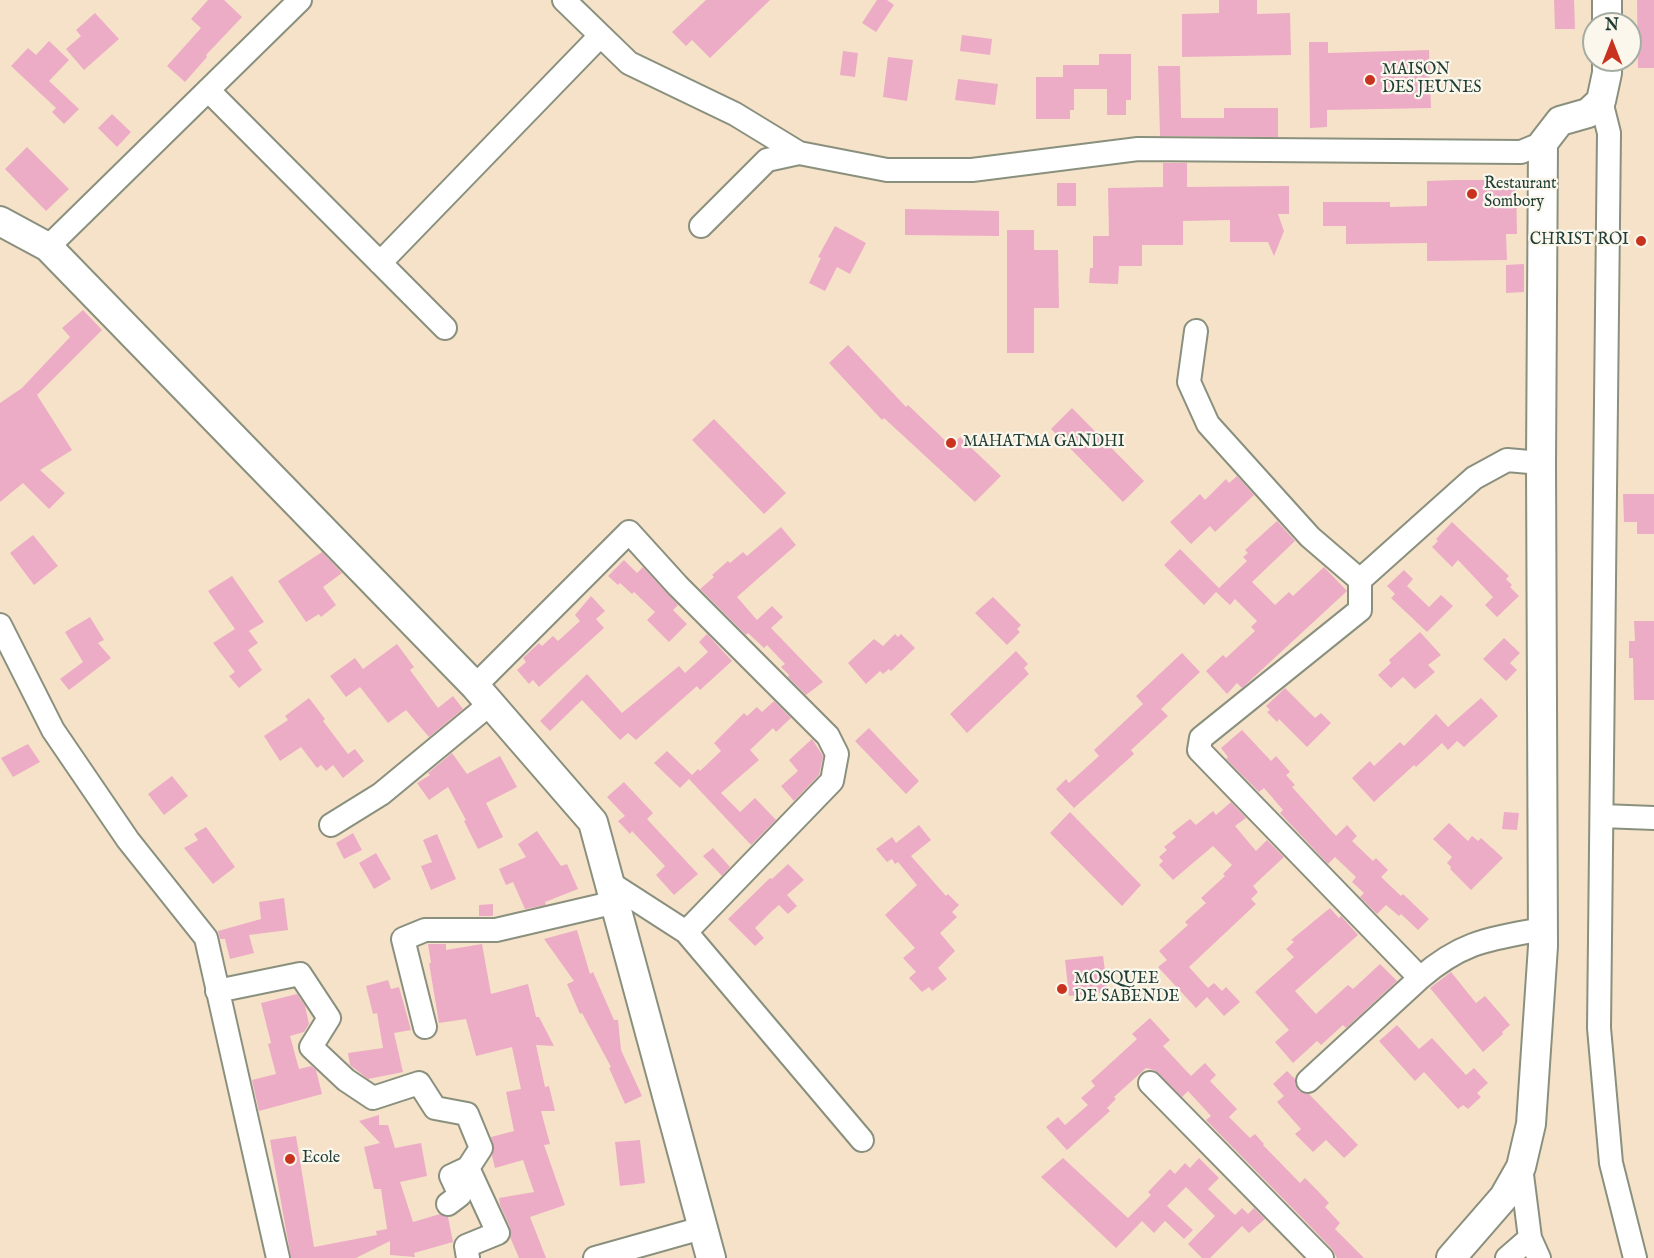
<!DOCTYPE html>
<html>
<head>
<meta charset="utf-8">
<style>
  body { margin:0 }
  #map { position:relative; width:1654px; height:1258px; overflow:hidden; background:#f5e2c8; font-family:"IM FELL English",serif }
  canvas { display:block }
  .north { position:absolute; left:1582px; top:12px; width:60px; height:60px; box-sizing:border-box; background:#fbf7ec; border:2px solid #a3ada2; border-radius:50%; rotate:0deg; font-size:16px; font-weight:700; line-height:24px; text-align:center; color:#1f3d34 }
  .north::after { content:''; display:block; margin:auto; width:21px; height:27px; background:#c8321e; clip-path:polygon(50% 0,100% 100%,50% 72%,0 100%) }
</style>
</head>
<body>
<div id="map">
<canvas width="1654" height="1258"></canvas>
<div class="north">N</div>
</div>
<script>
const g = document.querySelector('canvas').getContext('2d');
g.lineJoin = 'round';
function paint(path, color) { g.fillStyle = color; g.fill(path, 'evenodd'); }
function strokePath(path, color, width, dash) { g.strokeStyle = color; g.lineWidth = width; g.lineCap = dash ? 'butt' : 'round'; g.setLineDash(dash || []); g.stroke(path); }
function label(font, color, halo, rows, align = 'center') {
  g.font = font + ' "IM FELL English",serif'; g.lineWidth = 4.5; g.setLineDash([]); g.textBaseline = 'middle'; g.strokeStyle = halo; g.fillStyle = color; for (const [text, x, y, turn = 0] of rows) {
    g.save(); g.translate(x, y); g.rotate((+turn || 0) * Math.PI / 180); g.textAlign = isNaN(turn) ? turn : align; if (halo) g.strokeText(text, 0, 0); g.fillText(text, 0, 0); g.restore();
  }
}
paint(new Path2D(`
  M208,0h16l18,17 -36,38 1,2 -22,25 -18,-16 34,-38 -10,-9z
  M706,0h64l-60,58 -18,-18 -6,6 -14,-14z
  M877,0h10l7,5 -18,27 -14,-9z
  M1219,0h38v14l33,-1 1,42 -109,2v-43l37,-1z
  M1554,0h20l1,29h-20z
  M1637,0h17v68h-16z
  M95,13l24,26 -35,31 -18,-21 15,-13 -5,-6z
  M962,35l30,4 -2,16 -30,-4z
  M49,41l20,19 -20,21 30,28 -15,15 -12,-12 4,-4 -45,-42 17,-18 8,7z
  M1309,42h19v11l101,-3 2,58 -104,2v17l-17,1z
  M843,51l15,2 -3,24 -15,-2z
  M1099,54h32v46h-5v15h-19v-26h-33v21h-4v9h-34v-42h27v-12h36z
  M888,57l25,3 -6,41 -24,-4z
  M1158,66h22l1,52h43v-10h54v29l-118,-1z
  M958,79l40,5 -3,21 -40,-5z
  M112,114l19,18 -14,15 -19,-19z
  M27,147l42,42 -23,22 -41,-42z
  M1163,163h24v24l102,-1v28h-11l6,17 -10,25 -6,-14h-38v-22l-47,1v24h-41v21h-23l-1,18 -29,-1 1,-15h3v-32h16l-1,-48 55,-1z
  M1455,180h61l1,54h-11l1,26 -80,1v-18l-81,1v-18h-23v-24h67v5l37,-1v-25z
  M1057,183h19v23h-19z
  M905,209l94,2v25l-94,-1z
  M835,226l31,17 -16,31 -13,-7 -12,24 -16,-8 12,-25 -3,-1z
  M1007,230h27v20h24l1,58h-25v45h-27z
  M1524,264v28l-18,1v-28z
  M83,310l19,20 -65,65 35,55 -32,20 25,23 -16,16 -26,-26 -23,19v-99l22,-15 48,-51 -8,-9z
  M848,345l58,62 2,-2 43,41 9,-9 41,39 -26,26 -91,-84 -2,2 -53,-57z
  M1072,408l72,73 -21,21 -72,-73z
  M714,419l72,74 -22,21 -72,-74z
  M1237,476l17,19 -39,37 -5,-6 -19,18 -21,-22 30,-28 5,6 21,-21 3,4z
  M1623,494h31v40h-17v-12h-13z
  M1277,521l18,20 -43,41 23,23 14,-13 4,4 31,-29 23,24 -105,97 -5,-5 -10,11 -21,-23 17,-16 3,3 29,-27 -4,-4 6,-6 -22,-22 -5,6 -14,-13 -12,13 -40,-40 16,-16 39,39 28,-27 -4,-4 5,-4 -3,-3z
  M1452,522l57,54 -3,3 6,6 -2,2 9,9 -22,21 -12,-12 8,-8 -35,-37 -6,7 -20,-20 6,-6 -2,-2z
  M781,527l15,18 -59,52 20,23 15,-14 11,11 -12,11 52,54 -17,13 -18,-18 1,-2 -8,-8 4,-3 -18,-19 -3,3 -16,-15 -2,2 -46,-46 14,-12 -2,-2 16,-14 2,2 13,-11 4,4z
  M33,535l25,31 -24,19 -24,-32z
  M322,552l20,21 -19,14 13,18 -15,12 -2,-3 -13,8 -28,-41z
  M624,560l13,13 6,-6 35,38 -5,5 14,14 -18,18 -22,-22 8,-8 -21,-20 -2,2 -12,-11 -2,2 -10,-9z
  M1404,570l9,9 -6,7 22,21 12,-12 12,11 -26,26 -36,-34 4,-4 -8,-8z
  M232,576l32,46 -15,9 9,12 -10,7 14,20 -23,18 -10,-12 6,-4 -22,-29 22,-14 -27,-38z
  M591,596l14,15 -9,8 8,9 -65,59 -6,-7 -4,4 -12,-14 9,-8 -3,-4 16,-15 3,3 11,-10 5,5 22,-20 -5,-6z
  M993,597l28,28 -4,4 3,3 -13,13 -32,-32z
  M90,617l14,23 -6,3 13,15 -42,32 -9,-11 23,-17 -18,-30z
  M1634,621h20v79h-20l-1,-42h-4v-17h6z
  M1420,632l21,23 -13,10 7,7 -20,17 -12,-12 -12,11 -13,-13 13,-12 -2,-3z
  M707,634l25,27 -32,29 -3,-4 -61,54 -8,-7 -8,7 -38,-40 -32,31 -10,-10 47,-47 35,39 57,-47 6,7 23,-21 -9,-10z
  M895,634l3,3 3,-3 14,14 -24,23 -2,-2 -6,5 -3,-3 -14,13 -18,-21 26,-24 9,7z
  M1504,638l16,15 -10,10 7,7 -11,11 -23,-22z
  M397,644l17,23 -4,3 28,38 15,-12 10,13 -34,28 -23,-27 -18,13 -28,-36 -14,10 -16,-21 25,-18 8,11z
  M1016,651l12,13 -4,4 5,6 -62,59 -17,-19z
  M1182,653l18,19 -39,37 7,7 -37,34 3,4 -60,54 -18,-19 10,-10 3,4 30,-27 -5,-6 49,-46 -7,-8z
  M1285,688l30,30 6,-5 10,10 -24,24 -28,-28 -2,3 -10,-10 3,-2 -4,-4z
  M309,698l16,21 -2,2 25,33 7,-5 9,12 -21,17 -10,-13 -7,6 -5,-6 -4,3 -16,-21 -21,14 -16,-25 24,-16 -3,-4z
  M1481,698l17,18 -34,31 -7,-6 -9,9 -6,-7 -26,24 -2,-2 -40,37 -22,-24 18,-17 4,5 26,-24 4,4 32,-32 12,13z
  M774,701l17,17 -15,14 -3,-4 -23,22 9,10 -38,33 19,19 15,-14 21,22 -25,25 -62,-66 -9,9 -26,-25 13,-12 25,24 6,-6 2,2 21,-20 -7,-8 30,-30 3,3 10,-9 5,5z
  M869,728l50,53 -13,13 -51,-53z
  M1242,730l29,31 5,-5 14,16 -4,3 9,10 -3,2 44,49 11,-11 10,11 -5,5 21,20 3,-3 12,12 -7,7 20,19 2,-2 26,25 -11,11 -17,-16 -2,2 -13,-11 -9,9 -17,-17 4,-4 -12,-11 4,-5 -21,-20 -7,7 -48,-51 3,-3 -19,-22 -5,4 -33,-33 2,-2 -7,-9z
  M812,739l11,17 -4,19 -25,26 -13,-15 17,-15 -9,-11z
  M28,744l12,18 -27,15 -12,-19z
  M452,753l15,21 33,-18 17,31 -31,16 17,34 -25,12 -14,-28 2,-1 -18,-33 -19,13 -12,-17 13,-8 -2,-2z
  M172,776l16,20 -24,19 -16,-21z
  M624,782l29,31 -6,6 51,55 -24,21 -18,-20 9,-9 -33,-35 -2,3 -12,-13 7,-5 -18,-19z
  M1231,802l15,16 -11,8 21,25 11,-11 17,17 -31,29 5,6 -7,7 5,5 -67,63 19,21 6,-5 8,8 4,-4 14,15 -16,14 -17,-19 -11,11 -38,-41 9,-7 -8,-9 29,-26 -3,-3 21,-19 -5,-5 24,-22 -2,-2 9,-9 -19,-19 -40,34 -14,-15 4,-4 -4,-4 8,-7 -3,-3 12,-10 -4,-4 18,-14 6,6 17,-14 3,4z
  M1070,812l71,73 -19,21 -72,-73z
  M1504,812l15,1 -2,17 -15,-1z
  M1449,823l19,18 4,-5 6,5 3,-3 22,20 -32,32 -21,-21 1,-2 -4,-4 5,-6 -19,-18z
  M919,825l12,15 -20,16 35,40 2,-2 11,11 -7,7 5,5 -17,16 15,18 -17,17 9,11 -15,12 -3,-4 -7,5 -13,-14 7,-6 -13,-14 12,-10 -30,-33 32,-30 -19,-23 -3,2 -3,-5 -5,3 -11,-13 16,-12 4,6z
  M206,827l29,40 -22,17 -29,-36 14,-8 -4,-6z
  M537,831l24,35 6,-2 11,25 -33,13 1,3 -21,4 -12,-27 -7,3 -7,-16 27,-12 -8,-13z
  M353,833l9,17 -18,9 -8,-16z
  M437,834l19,45 -25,11 -10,-24 11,-4 -9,-22z
  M713,848l17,19 -8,9 -19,-20z
  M376,853l15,26 -17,10 -15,-26z
  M788,864l16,16 -17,15 10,11 -9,8 -9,-9 -7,6 -17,17 9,10 -9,8 -27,-27 42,-41 2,1z
  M284,898l4,32 -39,5 5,18 -24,6 -5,-20h-5l-2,-8 43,-12 -2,-17z
  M493,904v12h-14v-11z
  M1330,908l9,10 2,-2 17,19 -63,56 21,23 32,-29 5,4 27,-25 17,17 -51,47 -3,-3 -22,20 -4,-4 -24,22 -18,-21 14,-12 -34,-38 39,-35 -8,-8 8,-7 -3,-2z
  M577,930l13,44 3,-2 21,48h4l3,30 21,46 -17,8 -16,-36 2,-1 -29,-54 -2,1 -13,-30 7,-3 -30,-42z
  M428,944h18v6l36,-6 9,50 37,-10 8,33h3l15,29 -18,-1 9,42 4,-1 6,25h-14l9,33 -6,1 21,60 -35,12 16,41h-27l-9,-21v-10l-10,-22 -1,-7 35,-6 -11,-32 -28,8 -3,-12 2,-7 -3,-12 23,-6 -8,-39 15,-3 -9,-42 -36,9 -10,-37 -27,4 -10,-60h2z
  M1103,956l5,36 -39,4 -4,-36z
  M1451,972l25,31 9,-7 25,29 -8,7 1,2 -20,18 -53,-64z
  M388,980l3,9 8,-2 12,43 -17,3 9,39 -35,7 -18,-14 -2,-12 35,-5 -6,-35 -4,1 -7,-28z
  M297,994l8,12 4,18 -5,8 -14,4 9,33 12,-3 5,4 6,24 -63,17 -7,-31 24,-6 -8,-30 3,-1 -10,-40z
  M1150,1018l20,22 -7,6 28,30 14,-13 11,12 -6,6 27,28 -8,8 21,21 5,-4 9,10 -1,1 37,38 5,-5 12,12 12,13 -4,4 15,16 -5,6 29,29h-27l-5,-9 -21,-22 -105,-107 5,-4 -23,-25 -6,6 -28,-27 -8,-2 -32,29 2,2 -9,9 3,3 -43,39 -21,-23 12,-10 7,8 23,-20 -7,-7 14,-12 -4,-5 46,-42 -5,-5z
  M1397,1025l22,24 13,-11 34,37 8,-7 14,15 -11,10 4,4 -13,12 -5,-4 -5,4 -34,-37 -9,9 -36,-40z
  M1287,1071l8,8v5l4,7 10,3 49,51 -14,13 -18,-18 -13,12 -18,-18 6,-5 -24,-27 7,-6 -11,-12z
  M379,1115v10h9l7,23 26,-5 6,33 -27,6 13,40 27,-8 8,3 5,25 -39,11 1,4 -25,-2v-14l-34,17h-65l-21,-118 26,-4 18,111 63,-12 -1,-4 11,-2 -6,-40h-7l-10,-42 16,-4 -21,-22z
  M640,1140l5,43 -25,3 -5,-44z
  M1063,1158l65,60 23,-23 -3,-3 22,-23 5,5 10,-11 5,5 9,-10 20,20 -11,11 27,26 7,-7 6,6 6,-6 11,11 -16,14 -7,-7 -32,32h-8l-14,-14 27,-28 -29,-29 -19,19 26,24 -9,9 -19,-18 -11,12 -12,-12 -26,27 -75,-71z`), '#edacc6');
const minor = new Path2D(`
  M564,0l65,63 106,51 64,39
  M208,90l237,238
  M1601,101l8,32 -10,895 12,135 24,95
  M701,226l66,-66 32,-7 88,17h85l166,-21 383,3 22,-9
  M48,247l252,-247
  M380,263l220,-227
  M1196,331l-7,51 19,42 102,113 50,43
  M1541,463l-34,-3 -33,18 -114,102v30l-159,128 -2,12 221,228c43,-37 69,-39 123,-49
  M0,625l53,105 75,110 78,98 72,320
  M475,686l154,-154 49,54 150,150 9,18 -5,27 -146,151
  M1602,816l52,2
  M331,825l50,-31 109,-90
  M610,883l76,49 176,208
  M217,991l83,-17 29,44 -18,29 35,33 27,18 46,-15 16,25 32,6 14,34 -13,20 30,65 -32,13 2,12
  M425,1027l-22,-88 22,-9h71l120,-28
  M1308,1081l112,-103
  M1150,1083l172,175
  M1521,1167l9,71 9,20
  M448,1204l12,-9 -9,-19 17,-8
  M595,1258l107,-30
  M1507,1258l23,-20`);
const major = new Path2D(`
  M1607,24v-24
  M0,221l48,26 427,439 118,136 118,436
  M1451,1258l53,-61 17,-30 10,-43 12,-178 -2,-483 2,-320 17,-22 28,-8 13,-12 6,-28v-13`);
strokePath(minor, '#8a907e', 26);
strokePath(major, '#8a907e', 32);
strokePath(minor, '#fff', 22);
strokePath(major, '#fff', 28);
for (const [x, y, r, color] of [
  [1370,80,6,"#c8321e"],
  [1472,194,6,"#c8321e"],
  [1641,241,6,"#c8321e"],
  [951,443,6,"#c8321e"],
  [1062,989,6,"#c8321e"],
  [290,1159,6,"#c8321e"]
]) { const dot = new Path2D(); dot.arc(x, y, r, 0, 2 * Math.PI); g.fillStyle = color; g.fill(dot); strokePath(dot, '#fbf7ec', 2); }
label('16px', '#1f3d34', '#fbf7ec', [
  ["MAISON",1382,71],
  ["DES JEUNES",1382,89],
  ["Restaurant",1484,185],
  ["Sombory",1484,203],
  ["CHRIST ROI",1629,241,"right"],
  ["MAHATMA GANDHI",963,443],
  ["MOSQUEE",1074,980],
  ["DE SABENDE",1074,998],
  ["Ecole",302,1159]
], 'left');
</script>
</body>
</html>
